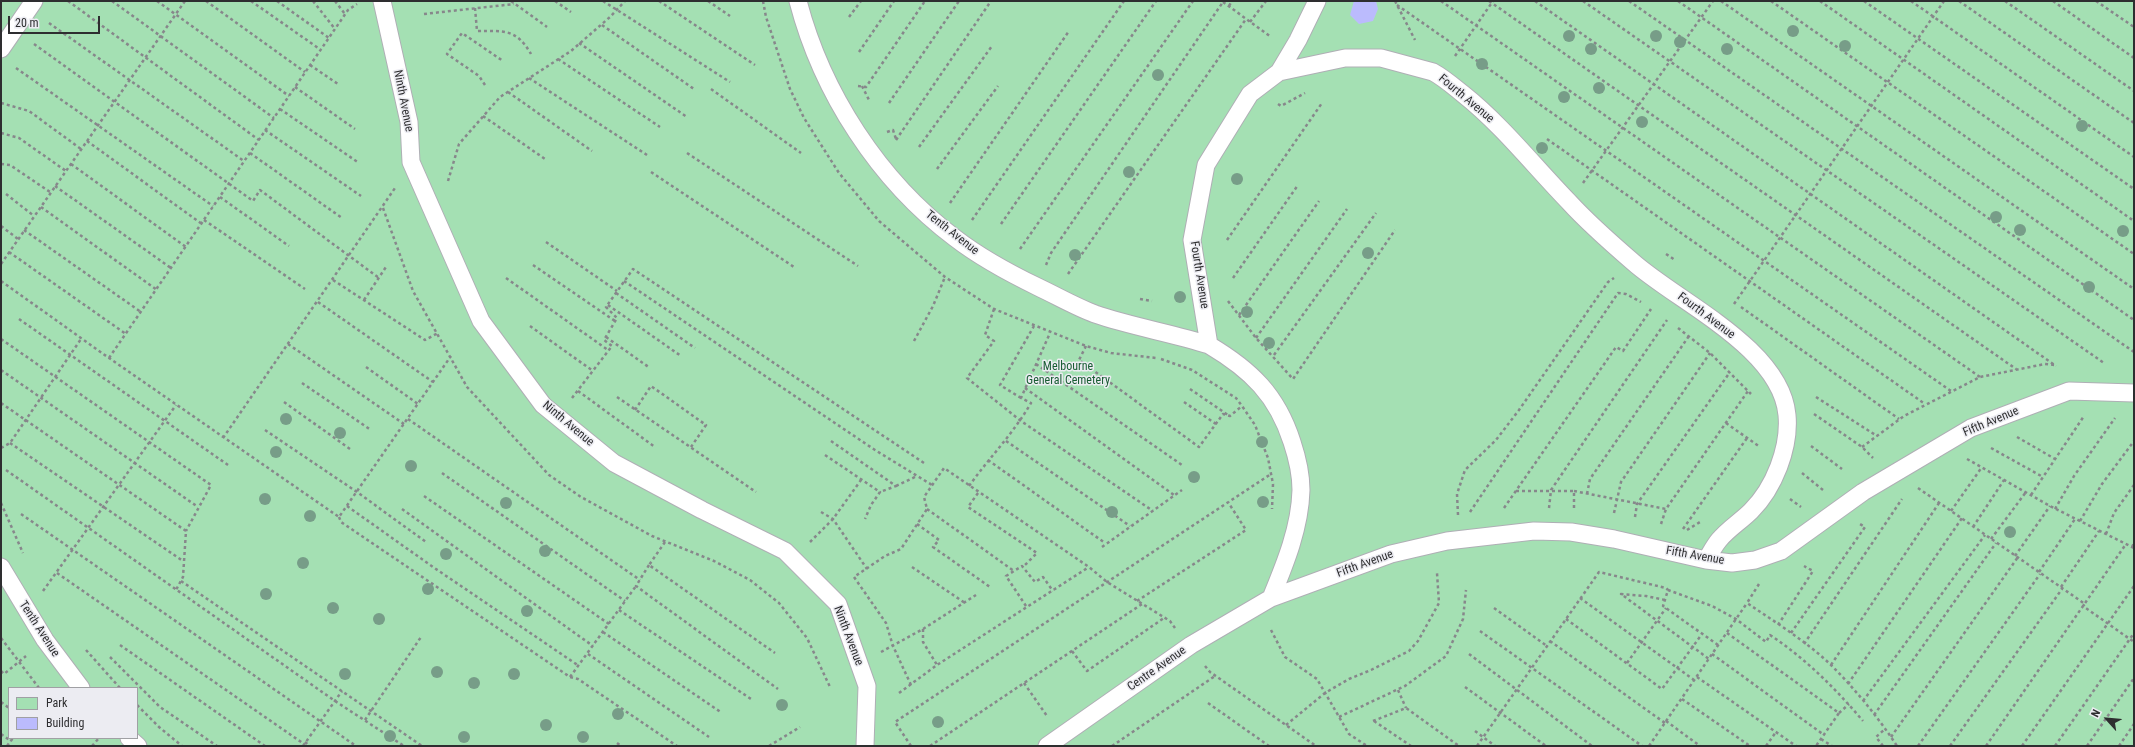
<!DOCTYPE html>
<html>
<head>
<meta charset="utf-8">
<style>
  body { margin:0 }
  #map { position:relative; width:2135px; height:747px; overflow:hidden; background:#ececf2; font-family:"Roboto Condensed",sans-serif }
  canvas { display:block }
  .frame { position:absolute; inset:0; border:2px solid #2e2e30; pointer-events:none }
  .legend { position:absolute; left:8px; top:687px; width:130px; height:52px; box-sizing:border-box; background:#ececf2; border:1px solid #a0a0a4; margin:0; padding:5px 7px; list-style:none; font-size:12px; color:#2e2e30 }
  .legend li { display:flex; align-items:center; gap:8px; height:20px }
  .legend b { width:20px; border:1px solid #a0a0a4 }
  .north { position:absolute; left:2087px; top:699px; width:40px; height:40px; -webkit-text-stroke:3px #ececf2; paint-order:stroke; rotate:297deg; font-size:11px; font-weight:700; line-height:16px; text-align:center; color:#2e2e30 }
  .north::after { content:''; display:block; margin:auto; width:14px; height:18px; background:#2e2e30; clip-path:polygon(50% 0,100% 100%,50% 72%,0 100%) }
  .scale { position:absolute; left:8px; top:16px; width:92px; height:18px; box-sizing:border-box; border:2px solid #2e2e30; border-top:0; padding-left:5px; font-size:12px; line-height:14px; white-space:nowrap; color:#2e2e30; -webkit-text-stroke:3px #ececf2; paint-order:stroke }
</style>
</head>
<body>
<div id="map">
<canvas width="2135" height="747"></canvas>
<div class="frame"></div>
<ul class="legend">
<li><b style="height:11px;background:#a4e0b3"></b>Park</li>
<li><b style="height:11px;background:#bbbbfd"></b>Building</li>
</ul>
<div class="north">N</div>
<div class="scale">20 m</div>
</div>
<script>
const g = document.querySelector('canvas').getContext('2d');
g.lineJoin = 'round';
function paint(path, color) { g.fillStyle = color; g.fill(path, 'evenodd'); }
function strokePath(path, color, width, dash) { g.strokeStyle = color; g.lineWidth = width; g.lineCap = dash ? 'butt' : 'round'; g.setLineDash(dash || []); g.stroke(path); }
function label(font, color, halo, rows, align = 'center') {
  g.font = font + ' "Roboto Condensed",sans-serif'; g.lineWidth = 3; g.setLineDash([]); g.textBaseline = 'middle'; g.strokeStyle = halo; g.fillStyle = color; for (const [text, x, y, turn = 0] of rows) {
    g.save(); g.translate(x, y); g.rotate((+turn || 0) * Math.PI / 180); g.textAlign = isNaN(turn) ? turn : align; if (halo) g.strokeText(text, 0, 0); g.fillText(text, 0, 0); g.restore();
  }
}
paint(new Path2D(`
  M1,1h2133v745h-2133zM9,688h128v50h-128z`), '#a4e0b3');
paint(new Path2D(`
  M1354,1h22l2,8 -5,12 -14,3 -9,-9z`), '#bbbbfd');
const service = new Path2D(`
  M382,1l27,121 2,40 70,159 62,84 71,58 88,47 83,41 53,53 29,82 -2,60
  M798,1c24,92 81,180 157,237 26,20 54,35 83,49 19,9 38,20 57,27 38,13 77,19 114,31
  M1,49l33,-48
  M1279,72l19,-32 19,-39
  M1,567l44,73 36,48
  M1271,598c14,-34 29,-70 30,-108 0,-16 -4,-33 -9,-48 -15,-47 -41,-72 -83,-97l-17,-105 14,-75 44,-71 29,-22 66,-14h36l52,14c11,6 20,14 30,22 39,31 71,72 106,108 20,22 42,41 64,60 45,40 148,86 154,153 3,33 -13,73 -36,96 -10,10 -23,18 -32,29 -5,6 -9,14 -13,20
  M129,738l9,8
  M1047,746l144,-101 80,-47 120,-44 56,-13 87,-10 37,1 43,7 92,21 26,3 23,-3 26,-9 82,-59 108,-64 98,-37 65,2`);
strokePath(service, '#afafb5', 19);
strokePath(new Path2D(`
  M68,1l191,139
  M112,1l162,117
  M157,1l132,95
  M206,1l99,71
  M251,1l70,49
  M277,1l52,37
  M313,1l22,28
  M335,1l10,13
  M511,1l36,26
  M555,1l16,11
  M603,1l127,81
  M659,1l96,64
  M708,1l22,15
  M763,1l3,16 24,72 14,29 35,55 40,48 66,56 49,32 92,37 25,7 45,5
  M1395,1l20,39
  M1441,1l539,376
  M1489,1l527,368
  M1535,1l521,365
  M1583,1l521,362
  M1629,1l505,351
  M1678,1l456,319
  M1721,1l413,288
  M1771,1l363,253
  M1820,1l314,220
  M1864,1l270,188
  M1911,1l223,156
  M1959,1l175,122
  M2005,1l129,90
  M2053,1l81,57
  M2096,1l38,26
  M1223,2l48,35
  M1397,5l554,386
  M1229,6l3,-5
  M475,8l2,23c26,0 39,-3 54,23
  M424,14l90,-10
  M849,17l12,-16
  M1250,22l16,-21
  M49,23l195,138
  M602,25l92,64
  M579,43l108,74
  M34,44l219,157 7,-11 119,88
  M859,52l35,-51
  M1455,56l38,-55
  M558,59l102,68
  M310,65l28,19
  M16,68l197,138
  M529,78l118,77
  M485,85l-6,-9 -32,-22 15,-21 41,28
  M858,86l8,1 59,-86
  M862,86l8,16
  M295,87l60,42
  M711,89l90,64
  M508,92l84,59
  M1,103l28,8 52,38
  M889,103l70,-102
  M1278,104l3,2 24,-13
  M280,109l79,54
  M483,116l62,43
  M265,130l96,66
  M887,132l6,-2 3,9
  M1,133l18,5 47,33
  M1547,139l378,265
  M896,140l95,-139
  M87,141l115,83
  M919,147l73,-101
  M250,153l92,65
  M687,153l171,113
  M1,164l9,1 40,27
  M71,164l115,83
  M937,169l61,-83
  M651,172l143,95
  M448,181l11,-37 41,-47 71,-46 39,-34 15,-16
  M1583,183l130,-182
  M55,186l116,82
  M6,194l28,22
  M220,197l69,49
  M950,203l119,-172
  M41,207l116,83
  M383,208l30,83 54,96 82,88 32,22 71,39 62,25 36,19 29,23 28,35 23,49
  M204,220l101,69
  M972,220l152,-219
  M1001,224l155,-223
  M1,226l17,13
  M24,230l117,82
  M1227,240l95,-137
  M546,242l71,49
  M1020,249l173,-248
  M9,252l117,82
  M1666,254l9,6
  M1,264l184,-263
  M533,265l82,56
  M1046,265l5,-12 172,-251
  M1068,274l178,-255
  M506,278l102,72
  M1233,278l65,-93
  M333,280l92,60 13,-7
  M1,281l108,77 230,159 112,-161
  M624,281l251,169 57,35
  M616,293l79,55
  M1140,299l12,2
  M364,300l22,-33
  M1228,301l28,37 37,41 102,-149
  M318,302l115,80
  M1734,304l210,-303
  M608,305l73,51
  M1741,307l158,112
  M994,309l-9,26 9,6 -27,37 54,43 132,90
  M1239,315l80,-114
  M19,319l209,146
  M530,326l63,45
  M1678,328l32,25 41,41
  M606,337l44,31
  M1256,338l91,-129
  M1,339l210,146 -25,46
  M914,341l19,-35 12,-29
  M288,344l116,80
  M1086,346l-7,14 120,87 24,-33 7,2 12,-10
  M1274,355l102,-142
  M109,358l239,-348 9,-6
  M1161,359l31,11 44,28 6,8 13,19 13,33 5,26 -1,25
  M1036,364l146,101
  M366,367l52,37
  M1,370l197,137
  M302,383l69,47
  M1025,388l149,107
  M1190,389l38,26
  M578,391l77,56
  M617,397l139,95
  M1816,397l61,39
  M572,398l40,-52 -8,-6 13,-22 -11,-11 27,-38 291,194
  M1021,398l-21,-13 34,-59
  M284,402l66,47
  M1184,402l32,22
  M1,403l185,128 -3,46 -7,13
  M635,410l16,-24 55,39 -15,22
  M1814,414l48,33 11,11
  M408,419l232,161
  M1726,423l34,24
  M265,430l92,62 69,50
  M2017,437l38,22
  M223,438l172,-250
  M831,441l65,45 -16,6
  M1006,441l124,85
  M10,443l173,118
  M1811,446l31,23
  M1862,447l42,-31 76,-39 65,-13 10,1
  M1,448l9,-5 71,-104
  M1991,448l52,29
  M825,455l55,37 -9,13 -6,14
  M1967,459l83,47 84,42
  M988,460l117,83
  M6,470l329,231 69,45
  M442,473l183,128
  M1802,473l21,17
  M896,486l21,-10
  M969,486c20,-28 44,-52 62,-83l-10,-5 29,-65
  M1918,488l167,116 -2,2 51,36
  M1516,491h58v17
  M1574,491l92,18
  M978,493l-10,14 69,46 -14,14
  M1587,494l3,-15 99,-143
  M2031,495l53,-79
  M424,496l185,128
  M1790,499l11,8
  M1,503l22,50
  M347,506l86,61 146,99
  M1504,508l112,-161 7,4 28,-42
  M1549,508l2,-18 116,-170
  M402,509l191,137
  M927,509l87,62
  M2055,509l19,-33 41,-58
  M1951,511l31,-44
  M821,512l12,7 34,50
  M1470,512l148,-219 8,1 15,8
  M1614,513l7,-31 89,-129
  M21,514l335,232
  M1458,515l-1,-21 8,-24 31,-30 23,-30 89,-128 6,-4
  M339,517l2,5 229,155 8,2 99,67
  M1635,517l2,-13 93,-132
  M2080,521l22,-37 32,-43
  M917,524l22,16 -6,7 57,40
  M1661,524l5,-15 82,-118
  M1973,527l31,-47
  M1683,529l64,-91
  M1687,530l13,-8
  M2106,534l8,-21 20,-28
  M1991,539l35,-47
  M665,542l-16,23 126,88
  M810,542l23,-23 28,-39
  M1102,547l80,-57
  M2132,547l2,-4
  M2015,556l35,-50
  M649,565l-13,21 142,103
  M912,567l53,36
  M2039,572l36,-53
  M57,573l247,171
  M181,581l241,165
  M1759,584l-12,19c28,19 59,38 84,62 24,24 47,52 66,81
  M2061,587l38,-56
  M43,591l133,-186
  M1580,598l114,82
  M1665,600l-19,-4 -25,-2 88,65
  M1137,601l109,-71 -18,-28
  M1026,606l-20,-30 16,-10 13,16 8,-5 10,14
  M1494,608l53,38
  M619,610l132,89
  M1566,619l96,70 40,-55
  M1778,625l35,-54 -9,-5
  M923,629v13l14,23
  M1271,630l14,27 32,22 32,55 18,12
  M1480,631l162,115
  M603,632l119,81
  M1727,633l112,80 -23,33
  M1791,633l74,-106 -5,-3
  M1,638l38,50
  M1550,641l115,82
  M1804,644l98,-145
  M120,645l145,101
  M1718,645l-55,-39 5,-16 44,16 24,13 30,23 4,-7c36,24 65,53 93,86
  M86,650l34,38
  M1072,651l15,20 77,-53
  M881,652l42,-23 53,-34
  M588,654l121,83
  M1469,654l123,92
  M1712,654l112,81
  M110,657l50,50 57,39
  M1627,663l39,-55
  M1831,665l108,-162
  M1205,666l5,6 106,74
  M1,671l3,3 22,-18
  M570,677l66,-91
  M1697,677l99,69
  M1024,683l23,33
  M1848,684l114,-166
  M911,685l-18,-39 -7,-23 -32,-46 31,-21 16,-7 26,-40 -3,-12 20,-29 145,99 18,15 63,39 5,7
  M1465,687l81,59
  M1398,690l8,18
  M899,693l38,-28 152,-98
  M1682,699l68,47
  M1863,701l122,-166
  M1,702l8,6
  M1208,703l61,43
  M137,705l22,22 23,19
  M1839,713l10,-9
  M1874,715l122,-172
  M1339,717l66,-31 41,-30 17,-37 3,-29
  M365,720l56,-83
  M1373,721l33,-13 53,38
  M1374,721l37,25
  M1666,721l34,25
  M1286,725l39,-32 24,-14 22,-9 38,-19 9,-10 21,-38 -2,-30
  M1475,731l20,15
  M1,734l10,7
  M1891,737l127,-180
  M1821,739l11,7
  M305,742l5,4
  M617,743l4,3
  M7,746l6,-8
  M92,746l7,-8
  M303,746l39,-55
  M769,746l31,-19
  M911,746l-16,-24 376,-248
  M930,746l212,-142
  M1112,746l103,-70
  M1477,746l122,-174 67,16 2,2
  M1649,746l98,-143
  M1766,746l10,-14
  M1883,746l-7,-9 9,-8
  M1918,746l122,-172
  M1950,746l112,-157
  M1986,746l140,-202
  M2022,746l112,-160
  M2055,746l79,-113
  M2087,746l47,-68
  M2119,746l15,-22`), '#87878b', 2.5, [3, 3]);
strokePath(service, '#fff', 17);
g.fillStyle = '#779d88';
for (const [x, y] of [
  [1793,31],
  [1569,36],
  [1656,36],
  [1680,42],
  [1845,46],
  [1591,49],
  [1727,49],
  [1482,64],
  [1158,75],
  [1599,88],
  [1564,97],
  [1642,122],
  [2082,126],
  [1542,148],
  [1129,172],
  [1237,179],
  [1996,217],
  [2020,230],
  [2123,231],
  [1368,253],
  [1075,255],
  [2089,287],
  [1180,297],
  [1247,312],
  [1269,343],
  [286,419],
  [340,433],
  [1262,442],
  [276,452],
  [411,466],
  [1194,477],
  [265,499],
  [1263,502],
  [506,503],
  [1112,512],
  [310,516],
  [2010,532],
  [545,551],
  [446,554],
  [303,563],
  [428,589],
  [266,594],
  [333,608],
  [527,611],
  [379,619],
  [437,672],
  [345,674],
  [514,674],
  [474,683],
  [782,705],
  [618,714],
  [938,722],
  [546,725],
  [390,736],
  [464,737],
  [583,737]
]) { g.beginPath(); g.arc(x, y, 6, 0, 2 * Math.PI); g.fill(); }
label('12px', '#2e2e30', '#ececf2', [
  ["Fourth Avenue",1466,99,40],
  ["Ninth Avenue",403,101,79],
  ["Tenth Avenue",952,233,38],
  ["Fourth Avenue",1199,275,81],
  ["Fourth Avenue",1706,316,37],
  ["Fifth Avenue",1991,422,-23],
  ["Ninth Avenue",568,424,40],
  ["Fifth Avenue",1695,556,10],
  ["Fifth Avenue",1365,564,-20],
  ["Tenth Avenue",39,629,57],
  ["Ninth Avenue",848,636,69],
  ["Centre Avenue",1157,669,-35]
]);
label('12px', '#175c32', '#ececf2', [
  ["Melbourne",1068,367],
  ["General Cemetery",1068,381]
]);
</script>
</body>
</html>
